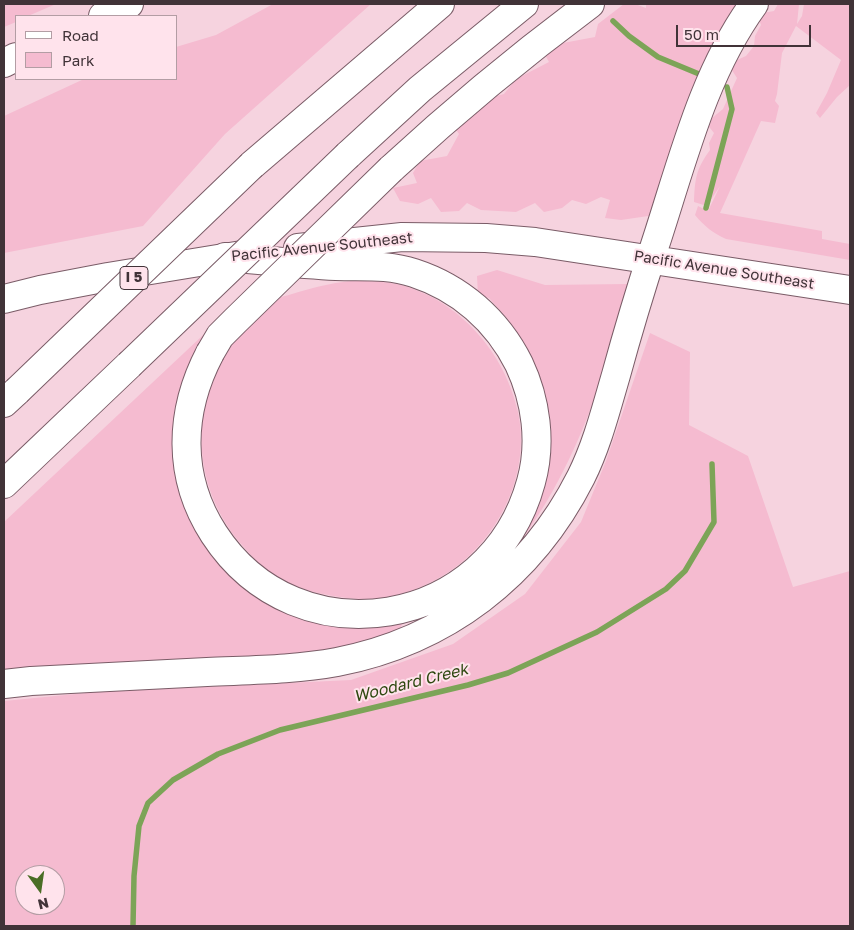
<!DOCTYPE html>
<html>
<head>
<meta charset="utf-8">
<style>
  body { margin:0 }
  #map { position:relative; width:854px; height:930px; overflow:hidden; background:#f6d3df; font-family:"Golos Text",sans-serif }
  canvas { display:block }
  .frame { position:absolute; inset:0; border:5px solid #413338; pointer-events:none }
  .legend { position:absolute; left:15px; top:15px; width:162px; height:65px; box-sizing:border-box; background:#ffe3ec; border:1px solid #b39da4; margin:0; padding:6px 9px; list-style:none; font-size:15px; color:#413338 }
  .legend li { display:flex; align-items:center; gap:10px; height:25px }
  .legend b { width:25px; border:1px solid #b39da4 }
  .north { position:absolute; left:15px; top:865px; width:50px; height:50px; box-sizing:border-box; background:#ffe3ec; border:1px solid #b39da4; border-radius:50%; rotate:166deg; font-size:14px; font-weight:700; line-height:20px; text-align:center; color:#413338 }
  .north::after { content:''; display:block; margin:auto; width:18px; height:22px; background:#4a6d25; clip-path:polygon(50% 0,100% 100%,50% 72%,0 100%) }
  .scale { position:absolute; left:676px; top:25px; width:135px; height:22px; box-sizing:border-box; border:2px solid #413338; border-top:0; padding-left:6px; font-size:15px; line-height:18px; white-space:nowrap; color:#413338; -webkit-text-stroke:4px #ffe3ec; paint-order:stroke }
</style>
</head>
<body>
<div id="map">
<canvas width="854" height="930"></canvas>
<div class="frame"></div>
<ul class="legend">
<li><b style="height:6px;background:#fff"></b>Road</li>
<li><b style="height:14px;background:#f5bbd0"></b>Park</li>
</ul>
<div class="north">N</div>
<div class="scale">50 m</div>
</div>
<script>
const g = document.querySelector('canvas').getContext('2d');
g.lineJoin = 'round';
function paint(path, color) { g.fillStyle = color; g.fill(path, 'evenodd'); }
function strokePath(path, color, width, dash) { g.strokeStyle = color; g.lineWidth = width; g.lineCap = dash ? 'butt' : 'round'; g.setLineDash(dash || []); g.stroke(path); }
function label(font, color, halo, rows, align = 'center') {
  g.font = font + ' "Golos Text",sans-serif'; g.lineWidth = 4; g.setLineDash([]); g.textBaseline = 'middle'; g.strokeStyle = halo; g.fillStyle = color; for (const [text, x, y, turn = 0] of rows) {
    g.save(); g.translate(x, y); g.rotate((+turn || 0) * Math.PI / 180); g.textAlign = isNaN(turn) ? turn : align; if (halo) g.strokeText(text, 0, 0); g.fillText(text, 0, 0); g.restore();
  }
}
paint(new Path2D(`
  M4,4h52l-28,12h-12v6l-12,5z
  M273,4h98l-146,130 -82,92 -139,27v-137l80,-37h92v-32l40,-12z
  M624,4h11l11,4v-4h91l-19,42 -63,169 -34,5 -16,-2 5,-18 -9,-3 -15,7 -14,-4 -10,8 -18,4 -9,-9 -19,9 -35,-2 -14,-7 -8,8 -18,1 -10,-14 -13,6 -18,-3 -7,-13 24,-5 -4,-10 7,-12 27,-5 12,-22 -5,-7 31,-28 19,-5 12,-15 33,-17 -6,-11 5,-8h15l32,-6 3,-13z
  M778,4h21l-2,20 5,-8 2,-12h46v81l-13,12 -17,21 -4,-5 11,-20 14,-33 -45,-34 -14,27 -5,41 -2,7 4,5 -4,17 -14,-2 -41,92 102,18v8l28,5v16l-124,-21c-13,-6 -22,-13 -31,-24l3,-9 10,5 12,-25 -13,20 -13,-4c1,-23 2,-33 16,-52l-1,-7 5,-10 -8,-10 17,-14 14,-31 -9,-14 18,-8 8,-10 1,-10 6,-11 -4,-11 17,-3z
  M497,270l48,15 83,-1c-8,31 -15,62 -26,93 -19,57 -44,112 -79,161l-3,-3 29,-103 -1,-23 -9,-31 -13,-32 -19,-28 -18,-20 -11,-3 -1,-19z
  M351,281c17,0 33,0 50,4 59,16 104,68 117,127 11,52 -10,106 -47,142 -32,31 -80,50 -124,44 -24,-3 -47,-8 -68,-20 -15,-8 -26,-20 -37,-33 -47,-54 -54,-130 -16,-192 7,-11 17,-21 26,-30 7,-7 14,-16 21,-22 5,-4 13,-5 19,-7 20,-6 38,-11 59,-13z
  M234,306l-57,113 59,157 167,47 -6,10 -71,20 -322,21v-152z
  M650,333l40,19 -1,73 59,31 45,131 57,-16v355h-846v-225l92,-9 255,-12 102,-36 72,-50 56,-72 25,-61zM25,875h30v30h-30z`), '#f5bbd0');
strokePath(new Path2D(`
  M613,21l16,15 29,21 41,17
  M706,208l26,-99 -5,-22
  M133,926l1,-50 5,-50 9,-23 25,-23 45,-26 62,-24 188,-45 40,-12 89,-41 69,-43 19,-18 29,-49 -2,-58`), '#7ca457', 5.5);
const primary = new Path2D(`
  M298,248l104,-11 84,1 49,4 315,48
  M4,299l36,-9 68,-13 140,-23`);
const highway = new Path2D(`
  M103,16l26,-12
  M4,63l12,-6
  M348,155l72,-66 104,-85
  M252,165l188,-161
  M391,169c64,-59 129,-113 199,-165
  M210,353c-31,59 -33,124 4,181 84,129 277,95 317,-52 11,-39 5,-82 -12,-118 -22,-44 -59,-76 -105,-91 -27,-9 -51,-6 -78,-7 -37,-2 -74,-6 -111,-9
  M4,403l13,-12
  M4,484l125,-119
  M4,684l27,-3c58,-3 117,-6 176,-9 43,-2 87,-2 130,-10 108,-21 194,-86 244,-185 16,-32 25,-68 35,-102 12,-44 25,-87 39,-130 27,-82 48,-171 99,-241`);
strokePath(primary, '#7a5c67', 30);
strokePath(highway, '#7a5c67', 30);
strokePath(primary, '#fff', 28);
strokePath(highway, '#fff', 28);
const highwayBridge = new Path2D(`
  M210,353l10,-17 15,-15 156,-152
  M129,365l219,-210
  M17,391l235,-226`);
strokePath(highwayBridge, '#7a5c67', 30, []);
strokePath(highwayBridge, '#fff', 28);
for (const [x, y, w] of [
  [134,278,28]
]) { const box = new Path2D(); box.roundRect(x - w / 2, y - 11.5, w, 23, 4); g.fillStyle = '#ffe3ec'; g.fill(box); strokePath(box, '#413338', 1); }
label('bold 14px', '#413338', null, [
  ["I 5",134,278]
]);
label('15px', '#413338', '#ffe3ec', [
  ["Pacific Avenue Southeast",322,247,-6],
  ["Pacific Avenue Southeast",724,270,9]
]);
label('italic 16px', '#2e4810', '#ffe3ec', [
  ["Woodard Creek",411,683,-14]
]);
</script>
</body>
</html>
